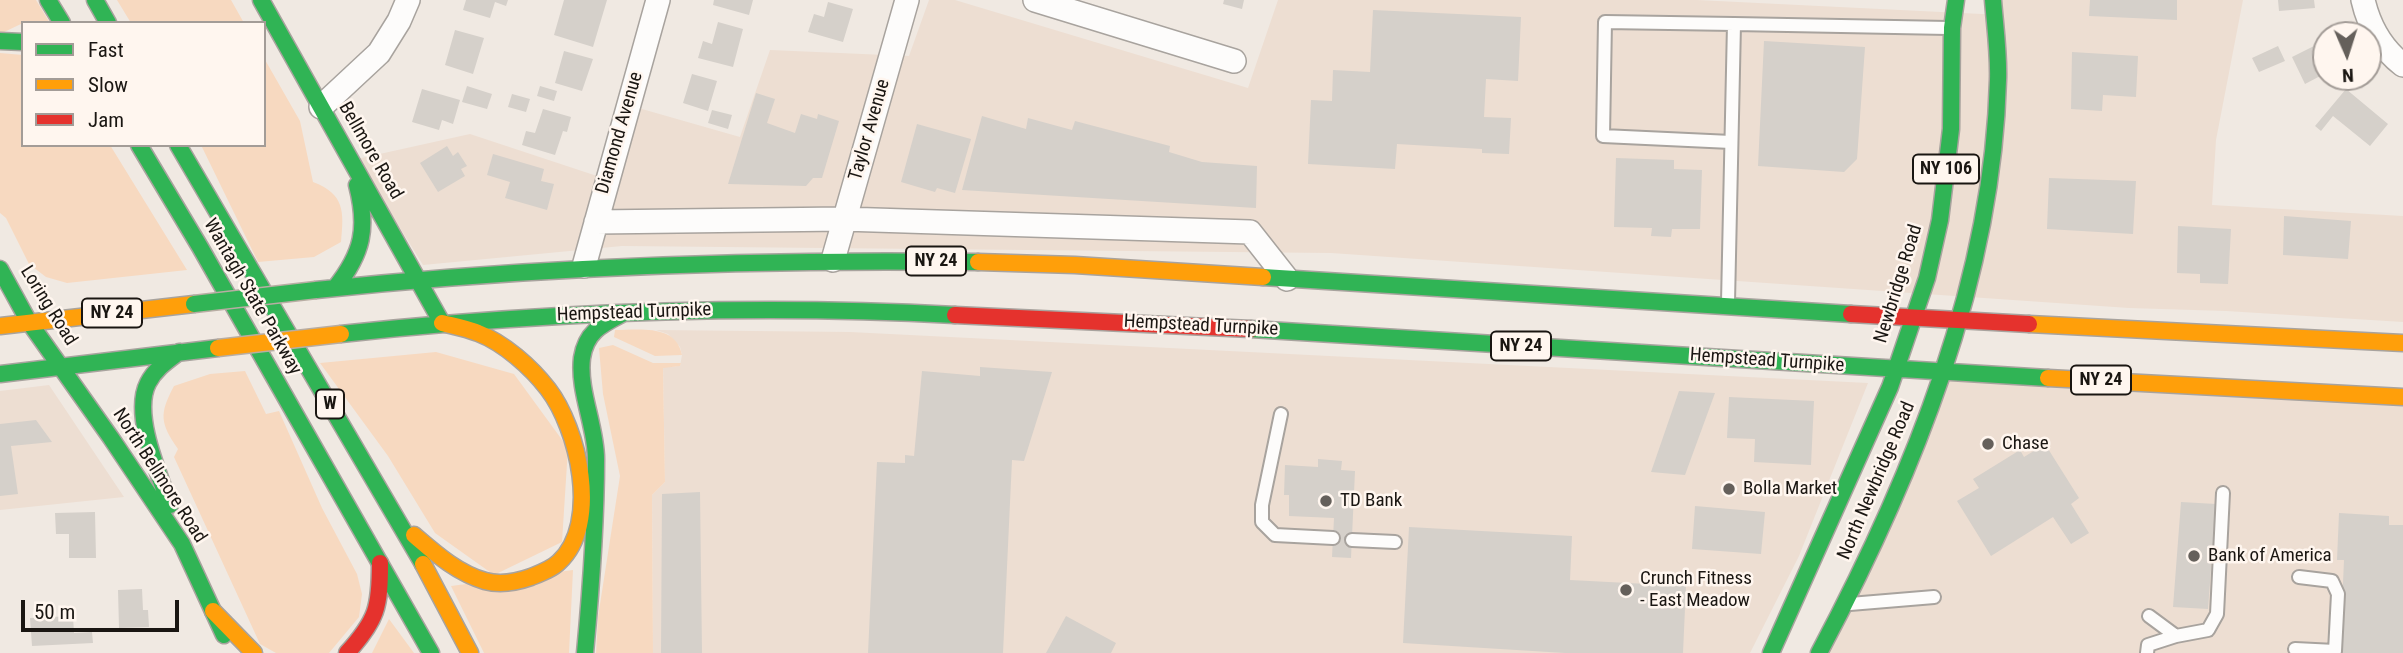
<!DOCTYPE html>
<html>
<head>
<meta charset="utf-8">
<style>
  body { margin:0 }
  #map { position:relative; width:2403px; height:653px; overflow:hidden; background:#f0e9e2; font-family:"Roboto Condensed",sans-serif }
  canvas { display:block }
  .legend { position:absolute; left:21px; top:21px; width:245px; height:126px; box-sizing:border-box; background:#fff6ef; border:2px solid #a39c97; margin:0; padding:9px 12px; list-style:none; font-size:21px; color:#1a1612 }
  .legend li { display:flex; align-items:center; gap:14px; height:35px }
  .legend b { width:35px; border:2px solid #a39c97 }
  .north { position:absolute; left:2312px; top:21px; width:70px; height:70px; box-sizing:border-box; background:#fff6ef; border:2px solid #a39c97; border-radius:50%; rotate:177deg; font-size:19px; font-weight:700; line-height:28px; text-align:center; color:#1a1612 }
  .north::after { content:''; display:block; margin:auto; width:24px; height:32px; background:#65605b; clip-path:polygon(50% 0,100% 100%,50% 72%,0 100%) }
  .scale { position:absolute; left:21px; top:600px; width:158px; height:32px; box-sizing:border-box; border:4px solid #1a1612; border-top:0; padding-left:9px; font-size:21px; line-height:24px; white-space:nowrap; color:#1a1612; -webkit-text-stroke:5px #fff6ef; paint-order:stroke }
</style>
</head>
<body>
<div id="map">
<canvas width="2403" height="653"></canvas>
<ul class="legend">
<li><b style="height:9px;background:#30b455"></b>Fast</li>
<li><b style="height:9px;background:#ff9f0a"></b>Slow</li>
<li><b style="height:9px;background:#e5322d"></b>Jam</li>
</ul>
<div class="north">N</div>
<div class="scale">50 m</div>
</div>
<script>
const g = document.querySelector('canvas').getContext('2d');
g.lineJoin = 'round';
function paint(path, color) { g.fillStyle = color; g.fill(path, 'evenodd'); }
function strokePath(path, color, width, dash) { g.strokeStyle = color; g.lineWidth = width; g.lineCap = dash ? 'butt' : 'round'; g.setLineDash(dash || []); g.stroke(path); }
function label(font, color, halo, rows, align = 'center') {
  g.font = font + ' "Roboto Condensed",sans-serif'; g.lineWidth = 5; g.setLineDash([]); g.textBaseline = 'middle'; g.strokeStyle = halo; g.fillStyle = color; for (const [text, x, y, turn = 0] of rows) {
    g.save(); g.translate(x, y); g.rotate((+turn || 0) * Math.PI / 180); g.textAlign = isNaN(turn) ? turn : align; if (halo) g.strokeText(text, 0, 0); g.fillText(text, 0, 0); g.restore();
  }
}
paint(new Path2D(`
  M929,0h26l293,88 30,-88h419l305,15v-15h241l-27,140 -4,65 191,11v106l-177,-11 -97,-3 -798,-55 -709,-7 -199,19 -66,-106 113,-25 133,44 18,-75 119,34 30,-87 139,6z
  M656,330l194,2 1018,51 -69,173 -49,97h-1097l-1,-158 13,-13 -2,-115 17,-1 2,-11 -2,-8 -12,-13z
  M1944,372l459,25v256h-575z
  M49,385l75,112 -124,13v-119z`), '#edded2');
paint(new Path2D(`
  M0,0h36l14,23h-27l-23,11z
  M117,0h114l13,23h-113z
  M0,53l23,2v90h87l77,125 -120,13 -21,-6 -17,-13 -23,-46 -6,-5z
  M264,58l36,63 13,61c32,12 31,30 28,60l-27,15 -56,5 -57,-117h63z
  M615,330c25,0 61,-6 67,25l-27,1 -41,-19z
  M613,345l40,18h28l-1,3 -17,2 2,114 -13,13 1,158h-57l2,-36 22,-141 -17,-82 -4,-46z
  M436,352l78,22 54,74 -6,94 -68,33 -59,-42 -47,-77 -68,-93z
  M245,371l21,43 13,-3 43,97 35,66 5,20 -3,23 -30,36h-53l-16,-9 -86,-187 4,-8c-18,-26 -19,-35 -4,-63l36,-12z
  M573,570l-4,83h-85l-33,-67z
  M389,619l25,34h-42z`), '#f7d9c0');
paint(new Path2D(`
  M466,0h42l-2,6 -11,-4 -5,16 -27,-8z
  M564,0h43l-14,47 -39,-12z
  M714,0h39l-4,15 -36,-10z
  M1224,0h20l-2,9 -19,-5z
  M2090,0h87v20l-88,-4z
  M2278,0h36l1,8 -36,3z
  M828,2l25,7 -10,33 -35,-10 6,-18 10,3z
  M1373,10l148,7 -3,64 -32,-2 -2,38 27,1 -2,36 -27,-1v-4l-85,-5 -2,25 -87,-5 3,-64 21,1 1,-31 37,2z
  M718,22l25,7 -10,38 -35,-9 5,-17 9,3z
  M455,30l29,8 -11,36 -28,-9z
  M2326,40v33l-21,11 -13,-27z
  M1764,41l101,6 -8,112 -13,13 -86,-6z
  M2278,46l7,15 -26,11 -7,-14z
  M564,51l29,8 -11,32 -27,-8z
  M2072,52l66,4 -2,41 -33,-2 -1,16 -31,-2z
  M692,74l25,7 -9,30 -25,-8z
  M467,86l25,8 -5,15 -25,-7z
  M540,86l17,5 -3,10 -17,-5z
  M422,89l38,11 -7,24 -11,-4 -3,10 -27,-8z
  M2346,89l42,35 -18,22 -37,-30 -12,15 -6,-5z
  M756,93l19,6 -8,24 28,10 6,-19 16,5 1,-5 21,7 -17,57h-9l-7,8 -78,-2z
  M512,94l18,5 -4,13 -18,-5z
  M543,109l28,8 -4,15 -4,-1 -8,24 -33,-10 4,-14 9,2z
  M712,110l20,5 -4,14 -20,-6z
  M982,116l44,13 2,-11 44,12 3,-9 95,25 -1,6 33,10 55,4 -1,42 -294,-18z
  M917,124l54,15 -16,54 -18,-5 -2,4 -34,-10z
  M447,146l6,10 5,-4 9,14 -6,3 4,7 -27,16 -18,-29z
  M493,154l51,15 -3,12 13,3 -7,26 -42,-12 5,-16 -23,-7z
  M1616,158l58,2v9l28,1 -2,59h-28l-1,8 -20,-1 1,-8 -38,-1z
  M2049,178l87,3 -3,53 -86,-5z
  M2284,216l67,5 -3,38 -65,-4z
  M2178,226l53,3 -3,55 -28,-1v-9l-23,-1z
  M980,367l72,5 -28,89 -12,-1 -9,193h-135l9,-191 28,1v-8l9,1 8,-85 58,5z
  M1679,391l36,2 -30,82 -34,-3z
  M1729,397l85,4 -3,64 -57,-3 1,-23 -28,-1z
  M36,420l16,22 -41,4 7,48 -18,2v-72z
  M2045,444l34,54 -8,6 18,29 -18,11 -18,-27 -62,39 -34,-55 22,-13 -6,-9 47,-29 4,7z
  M1318,459l24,2 -1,9 14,1 -4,87 -19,-1 2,-39 -45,-2v-21h-5l1,-30 33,2z
  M700,492l2,161h-41l1,-159z
  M2181,502l35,2 -8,105 -35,-2z
  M1695,506l70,6 -4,42 -69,-5z
  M95,512l1,46h-27v-24h-13l-1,-21z
  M2339,513l50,3v9h14v128h-63l4,-93h-7z
  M1409,527l163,9 -2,44 116,6 -3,67h-118l-162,-10z
  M142,589l1,21h5l1,17 -30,1 -1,-38z
  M73,616l1,17 18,-1 1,11 -61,3 -2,-28z
  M1066,616l50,27 -5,10h-65z`), '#d5d0ca');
const lane = new Path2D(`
  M1731,142l-128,-6 2,-114 129,2
  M1728,302l6,-278 214,4
  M1281,414l-19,91v17l13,13 58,3
  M1352,540l43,2
  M1850,604l84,-7
  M2149,616l27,20
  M2295,649l40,2 3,-57 -6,-13 -33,-4
  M2147,653l1,-8 28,-9 32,-6 9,-16 6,-121`);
const street = new Path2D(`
  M1035,0l199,61
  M2363,0c6,26 19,49 40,65
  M321,107l58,-54 20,-32 9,-21
  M596,222l247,-3 407,13 37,47
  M833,260l74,-260
  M584,266l74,-266`);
const fast = new Path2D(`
  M48,0l14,23
  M95,0l13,23
  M261,0l181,323
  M0,41l23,1
  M139,145l61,102 231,406
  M178,145l245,419
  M0,269l29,53 82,116 71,106 42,91
  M1263,277l588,37
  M335,288c28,-35 33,-60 22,-103
  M316,290c221,-24 439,-31 662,-28
  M1251,329l797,49
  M341,334c204,-22 409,-30 614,-19
  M0,374l218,-26
  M170,505c-11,-31 -38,-91 -22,-122 7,-14 19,-22 31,-31
  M585,653c6,-64 11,-129 11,-194 0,-33 -18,-68 -14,-101 4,-27 21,-34 42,-45
  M1771,653l119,-266 37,-109 13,-58 11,-91 1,-101 4,-28
  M1819,653c93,-175 174,-373 179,-573 1,-27 -3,-54 -5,-80`);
const slow = new Path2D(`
  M978,262l97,3 188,12
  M2029,324l374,19
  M0,326l194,-22
  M2048,378l355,19
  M414,535c21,18 43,38 71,46 15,4 32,1 46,-4 10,-4 21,-8 28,-15 42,-39 19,-134 -11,-173 -17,-22 -44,-46 -70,-56 -12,-5 -24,-7 -36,-10
  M423,564l47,89
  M213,611l41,42`);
const jam = new Path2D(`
  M1851,314l178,10
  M955,315l296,14
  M347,653c30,-33 33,-46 33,-90`);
strokePath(lane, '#a8a39e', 16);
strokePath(street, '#a8a39e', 26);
strokePath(fast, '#a8a39e', 19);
strokePath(slow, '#a8a39e', 19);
strokePath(jam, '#a8a39e', 19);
strokePath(lane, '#fdfcfb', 12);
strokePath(street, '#fdfcfb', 23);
strokePath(fast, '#30b455', 16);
strokePath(slow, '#ff9f0a', 16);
strokePath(jam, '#e5322d', 16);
const fastBridge = new Path2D(`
  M194,304l122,-14`);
const slowBridge = new Path2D(`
  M218,348l123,-14`);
strokePath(fastBridge, '#b8ada3', 19, []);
strokePath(slowBridge, '#b8ada3', 19, []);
strokePath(fastBridge, '#30b455', 16);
strokePath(slowBridge, '#ff9f0a', 16);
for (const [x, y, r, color] of [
  [1988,444,7,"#65605b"],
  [1729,489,7,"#65605b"],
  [1326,501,7,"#65605b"],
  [2194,556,7,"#65605b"],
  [1626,590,7,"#65605b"]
]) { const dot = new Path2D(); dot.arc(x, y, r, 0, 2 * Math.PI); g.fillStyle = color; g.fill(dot); strokePath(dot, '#fff6ef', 2.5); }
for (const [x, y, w] of [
  [1946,169,66],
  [936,261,60],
  [112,313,60],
  [1521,346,60],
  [2101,380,60],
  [330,404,28]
]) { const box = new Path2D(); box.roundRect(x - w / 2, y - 14.5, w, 29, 5); g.fillStyle = '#fff6ef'; g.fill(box); strokePath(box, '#1a1612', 2); }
label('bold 18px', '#1a1612', null, [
  ["NY 106",1946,169],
  ["NY 24",936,261],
  ["NY 24",112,313],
  ["NY 24",1521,346],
  ["NY 24",2101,380],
  ["W",330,404]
]);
label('19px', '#1a1612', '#fff6ef', [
  ["Taylor Avenue",870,130,-74],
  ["Diamond Avenue",620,133,-74],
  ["Bellmore Road",370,151,60],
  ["Newbridge Road",1899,284,-73],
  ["Wantagh State Parkway",252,297,60],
  ["Loring Road",48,306,58],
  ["Hempstead Turnpike",634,313,-2],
  ["Hempstead Turnpike",1201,326,3],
  ["Hempstead Turnpike",1767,361,4],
  ["North Bellmore Road",159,476,57],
  ["North Newbridge Road",1877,481,-67]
]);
label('19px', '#1a1612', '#fff6ef', [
  ["Chase",2002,444],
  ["Bolla Market",1743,489],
  ["TD Bank",1340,501],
  ["Bank of America",2208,556],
  ["Crunch Fitness",1640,579],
  ["- East Meadow",1640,601]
], 'left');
</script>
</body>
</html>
